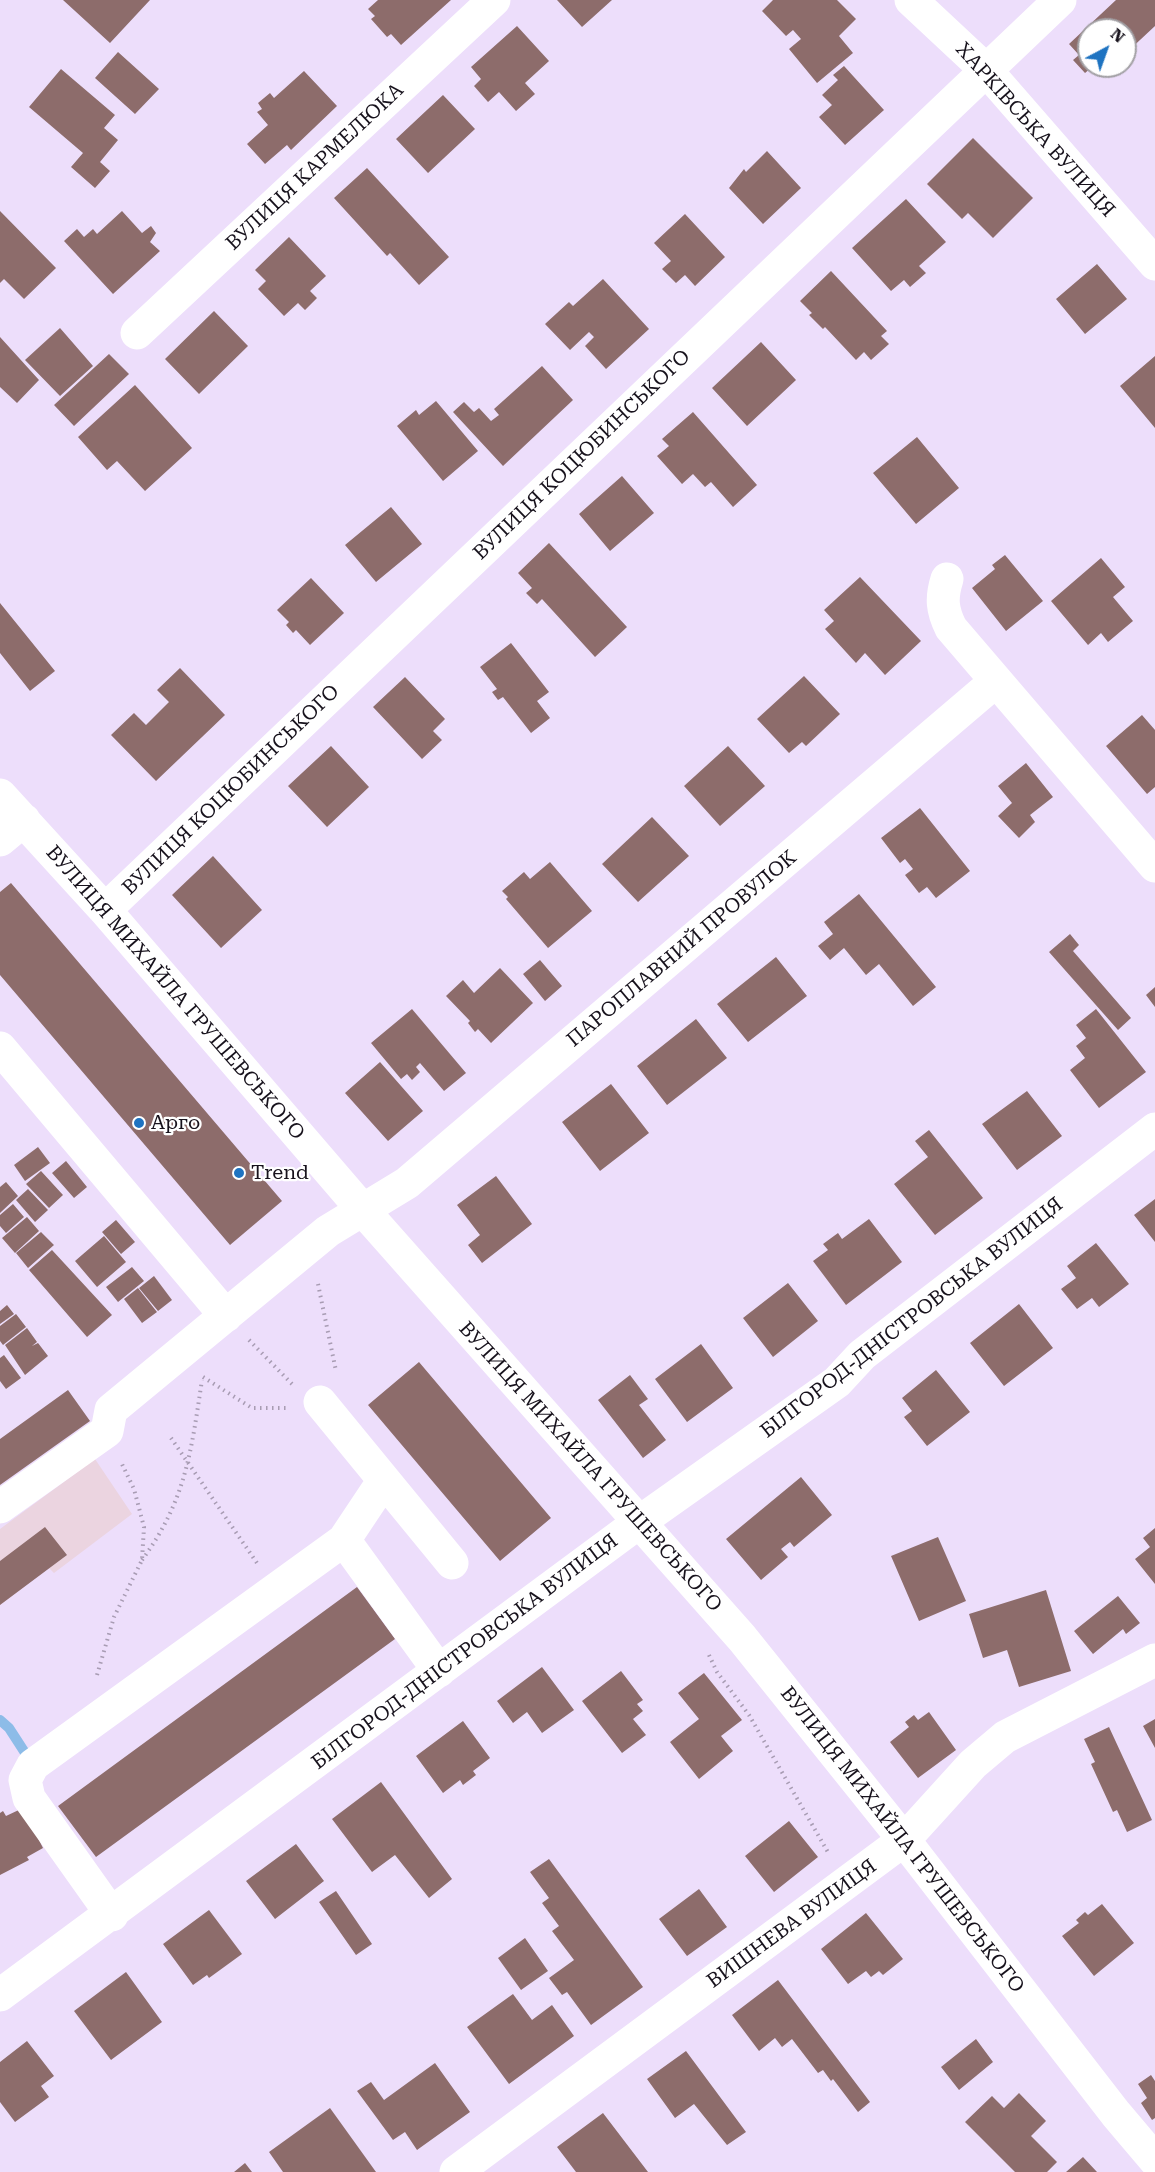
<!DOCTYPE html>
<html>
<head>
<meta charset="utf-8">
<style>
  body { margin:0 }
  #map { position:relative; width:1155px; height:2172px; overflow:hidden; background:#eddefb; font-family:"Roboto Serif",serif }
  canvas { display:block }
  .north { position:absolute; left:1077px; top:18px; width:60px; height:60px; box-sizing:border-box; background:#fff; border:2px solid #a2a0a4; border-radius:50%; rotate:41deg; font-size:16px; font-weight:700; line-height:24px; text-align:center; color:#17121c }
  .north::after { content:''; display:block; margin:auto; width:21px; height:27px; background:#1e73c1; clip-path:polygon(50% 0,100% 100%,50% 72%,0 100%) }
</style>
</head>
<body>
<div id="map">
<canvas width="1155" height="2172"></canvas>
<div class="north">N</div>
</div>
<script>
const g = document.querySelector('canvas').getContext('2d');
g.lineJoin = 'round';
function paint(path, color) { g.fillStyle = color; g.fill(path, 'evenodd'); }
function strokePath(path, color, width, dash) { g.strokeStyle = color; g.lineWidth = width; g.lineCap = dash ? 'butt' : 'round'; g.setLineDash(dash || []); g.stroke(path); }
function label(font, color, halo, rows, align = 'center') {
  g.font = font + ' "Roboto Serif",serif'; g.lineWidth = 4.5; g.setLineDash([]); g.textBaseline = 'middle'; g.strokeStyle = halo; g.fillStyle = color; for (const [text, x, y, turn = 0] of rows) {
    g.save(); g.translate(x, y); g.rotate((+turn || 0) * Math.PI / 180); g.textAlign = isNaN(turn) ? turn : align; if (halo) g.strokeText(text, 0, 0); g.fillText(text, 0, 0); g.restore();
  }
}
paint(new Path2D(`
  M95,1459l37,55 -78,59 -5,-5 -49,37v-76z`), '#ebd4e0');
strokePath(new Path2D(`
  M0,1720l9,8 22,34`), '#8dbce8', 10);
paint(new Path2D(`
  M63,0h87l-40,43z
  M378,0h73l-50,45 -10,-11 -4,3 -16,-18 4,-3 -7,-7z
  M557,0h55l-30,27z
  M773,0h64l19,19 -17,17 14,17 -36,30 -28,-34 12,-10 -8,-9 -7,6 -24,-25z
  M1116,0h39v26l-30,28v-24h-36v36h23l-12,11 -9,-9 -6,5 -12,-13 6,-5 -10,-11z
  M517,26l32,35 -24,22 10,11 -19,17 -17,-19 -11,10 -14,-16 7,-7 -10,-12z
  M118,52l41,37 -24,25 -40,-36z
  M844,66l40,44 -39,35 -26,-28 13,-12 -10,-10 16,-15 -5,-5z
  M61,69l54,46 -11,13 14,12 -18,22 10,9 -15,17 -24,-21 12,-14 -54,-46z
  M304,71l33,35 -46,44 -4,-5 -22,19 -18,-20 21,-19 -11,-13 5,-3 -4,-6 12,-10 4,5z
  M443,95l32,34 -47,44 -32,-34z
  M973,138l60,60 -40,40 -25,-25 -6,6 -35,-35z
  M767,151l34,37 -38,36 -34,-36 15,-19 2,3z
  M367,168l82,89 -30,28 -29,-32 -3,3 -53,-58z
  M906,199l40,43 -27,24 7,7 -16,14 -6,-7 -13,11 -39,-43z
  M0,211l56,57 -32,31 -20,-20 -4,4z
  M122,211l20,22 9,-7 5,7 -6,9 10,9 -47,43 -49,-53 13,-12 7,8 9,-8 4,5z
  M685,214l40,43 -30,29 -10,-11 -9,8 -14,-14 9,-8 -17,-18z
  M289,237l37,39 -16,15 7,7 -12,12 -7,-7 -14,13 -26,-27 8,-8 -11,-11z
  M1097,264l30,35 -42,35 -29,-35z
  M831,271l56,60 -6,5 8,8 -18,16 -7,-8 -8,8 -31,-33 -2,2 -14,-14 3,-2 -12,-12z
  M603,279l46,50 -43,40 -21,-23 9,-9 -5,-5 -19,18 -25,-26 24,-22 4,4z
  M214,311l34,35 -49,48 -34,-35z
  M60,328l33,38 -33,30 -35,-36z
  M0,337l39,43 -22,23 -17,-16z
  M761,342l35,38 -49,46 -35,-38z
  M109,354l20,20 -55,52 -20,-21z
  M1155,356v72l-35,-42z
  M542,366l31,34 -70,66 -50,-54 11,-10 10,10 5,-4 12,13 8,-6 -5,-6z
  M135,385l57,63 -47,43 -28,-30 -10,9 -29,-33z
  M436,401l42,50 -35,30 -46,-55 19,-16 3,5z
  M693,412l64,73 -24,22 -22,-25 -6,5 -12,-13 -11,10 -25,-28 12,-10 -7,-7z
  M917,437l42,51 -43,36 -43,-51z
  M622,476l32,37 -44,38 -31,-37z
  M391,507l31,37 -46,38 -31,-37z
  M549,543l78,84 -32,30 -53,-58 -5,5 -11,-11 6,-5 -14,-15z
  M1005,555l38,46 -37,30 -34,-43 23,-19 -3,-4z
  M1101,558l24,29 -12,10 20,24 -25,21 -7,-9 -13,12 -37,-44z
  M860,577l61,64 -36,34 -20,-22 -9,10 -31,-34 9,-8 -10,-11z
  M311,578l33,35 -34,32 -14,-15 -3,3 -7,-8 3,-3 -12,-12z
  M0,603l55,68 -25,20 -30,-38z
  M511,643l38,49 -12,9 13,17 -19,15 -28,-36 -5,3 -6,-8 5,-3 -17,-22z
  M180,668l45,47 -69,66 -45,-46 23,-22 12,12 23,-23 -12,-12z
  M804,676l36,38 -34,32 -4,-4 -13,11 -32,-34z
  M405,677l40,42 -12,12 9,9 -20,19 -49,-52z
  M1142,715l13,15v57l-8,7 -41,-48z
  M331,746l38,41 -42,40 -39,-41z
  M728,746l37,40 -45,40 -36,-40z
  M1026,763l27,34 -23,18 5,7 -16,16 -21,-22 14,-13 -14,-17z
  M920,808l50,63 -34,27 -9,-11 -8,6 -14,-18 8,-6 -8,-10 -5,4 -19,-25z
  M652,817l37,39 -51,46 -36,-38z
  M213,856l49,54 -41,38 -49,-53z
  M550,862l42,49 -44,37 -42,-49 2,-2 -6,-6 22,-19 6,7z
  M11,883l271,318 -52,44 -230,-270v-83z
  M859,894l77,93 -23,19 -34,-42 -13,11 -22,-27 -14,12 -12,-14 15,-12 -9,-12z
  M1070,934l9,11 -6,6 58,67 -13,12 -69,-78z
  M776,957l31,39 -59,46 -31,-38z
  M540,960l22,26 -17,15 -22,-27z
  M500,968l33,35 -42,40 -13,-14 -3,3 -7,-9 2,-2 -24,-25 17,-16 11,13z
  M1155,987v20l-9,-12z
  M412,1009l54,64 -22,18 -24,-28 -4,4 4,5 -8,8 -5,-6 -6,5 -30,-36z
  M1096,1009l50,63 -47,36 -29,-38 15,-12 -9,-12 10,-8 -10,-13z
  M696,1019l31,39 -60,47 -30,-39z
  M380,1062l43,49 -35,30 -43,-48z
  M611,1084l38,49 -49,38 -38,-49z
  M1027,1091l35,45 -45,34 -35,-46z
  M929,1130l54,68 -48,37 -41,-51 34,-27 -13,-16z
  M38,1147l12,16 -25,18 -11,-16z
  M66,1161l21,26 -13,11 -22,-25z
  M41,1171l22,24 -14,13 -23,-24z
  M496,1176l36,48 -50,39 -14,-18 12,-10 -23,-30z
  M6,1182l12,14 -18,17v-26z
  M28,1189l20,21 -13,12 -19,-22z
  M1155,1199v43l-21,-27z
  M13,1204l11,13 -18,16 -6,-7v-11z
  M27,1217l12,14 -24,22 -13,-15z
  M869,1219l33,43 -56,43 -33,-44 15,-11 -5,-6 15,-11 4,6z
  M116,1220l19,22 -14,12 -19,-22z
  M41,1232l13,13 -26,23 -12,-15z
  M104,1236l22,26 -29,25 -22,-26z
  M1096,1243l33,41 -30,23 -7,-9 -15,11 -16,-20 15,-11 -9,-12z
  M52,1250l60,65 -25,22 -58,-67z
  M132,1267l12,14 -26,21 -12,-15z
  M154,1276l18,24 -14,11 -19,-23z
  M788,1283l30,38 -45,36 -30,-39z
  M138,1288l19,24 -15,11 -18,-24z
  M1019,1304l34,44 -49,38 -34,-43z
  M7,1305l7,9 -14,10v-13z
  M16,1314l10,13 -23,18 -3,-4v-15z
  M27,1328l10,14 -5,4 6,-3 10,13 -23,19 -20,-30z
  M701,1344l32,44 -46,34 -32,-43z
  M4,1355l17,23 -15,11 -6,-8v-23z
  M419,1362l132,156 -51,43 -132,-156z
  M936,1370l34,42 -43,34 -23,-29 8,-6 -10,-13z
  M630,1375l18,24 -9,6 27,35 -23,18 -45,-58z
  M68,1390l22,31 -90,64v-46z
  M801,1477l31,38 -38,32 -4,-5 -9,7 7,8 -27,23 -35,-41z
  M45,1527l22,28 -67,50v-44z
  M1155,1528v56l-20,-25 15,-12 -7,-9z
  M938,1537l28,64 -47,20 -28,-65z
  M357,1587l38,52 -299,218 -38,-51z
  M1046,1590l25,81 -52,16 -12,-37 -24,8 -14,-44z
  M1118,1596l22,27 -14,11 -3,-5 -30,25 -19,-23z
  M542,1667l32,43 -32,23 -15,-21 -14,11 -16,-22z
  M621,1671l22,29 -6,4 6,7 -10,8 13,16 -24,18 -40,-52z
  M704,1673l38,47 -21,16 12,15 -34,28 -29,-37 29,-23 -21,-26z
  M929,1712l27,38 -38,28 -28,-36 19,-15 -4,-5 9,-7 4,5z
  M1155,1719v29l-12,-22z
  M463,1721l27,37 -17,13 3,4 -13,10 -3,-5 -17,13 -27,-37z
  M1109,1727l43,93 -25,12 -10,-22 -4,2 -22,-48 4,-2 -11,-23z
  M381,1782l71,97 -23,19 -34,-43 -23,17 -40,-53z
  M23,1808l20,40 -16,9 2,3 -29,15v-62l3,-2 3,5z
  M789,1821l29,36 -44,35 -29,-36z
  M296,1844l28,37 -49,38 -29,-38z
  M549,1859l94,128 -52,38 -24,-33 -5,3 -13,-17 25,-18 -22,-29 7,-5 -17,-23 7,-5 -19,-26z
  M699,1889l28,38 -40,29 -28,-37z
  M336,1891l36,53 -16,11 -37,-53z
  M1102,1904l32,39 -40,33 -32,-40 17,-13 -3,-3 9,-8 3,3z
  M209,1910l33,44 -33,24 -2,-3 -14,10 -30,-41z
  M866,1913l37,46 -20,16 -4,-4 -8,6 -5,-6 -18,13 -27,-35z
  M525,1938l23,33 -27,19 -23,-32z
  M126,1972l36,50 -51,38 -37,-49z
  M778,1980l92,122 -12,10 -25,-33 -2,2 -8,-11 -5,3 -26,-34 -10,8 -7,-9 -16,13 -27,-36z
  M513,1994l19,26 20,-15 22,31 -65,48 -42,-57z
  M976,2039l17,23 -34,28 -18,-23z
  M27,2041l27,35 -13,10 8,11 -34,25 -15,-20v-40z
  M686,2051l60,81 -19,13 -33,-41 -19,14 -28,-39z
  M435,2063l35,49 -53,38 -12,-18 -12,8 -36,-49 14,-9 13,18z
  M1151,2075l4,6v37l-3,2 -11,-17 6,-5 -9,-14z
  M1019,2093l27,28 -15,15 26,26 -10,10h-32l-50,-50 27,-26 12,12z
  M330,2108l46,64h-93l-14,-20z
  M603,2113l45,59h-72l-19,-25z
  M1083,2157l14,15h-31z
  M245,2163l7,9h-18z`), '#8d6c6b');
strokePath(new Path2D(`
  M318,1284l18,87
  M249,1340l43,44
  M203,1377l49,31h34
  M171,1438l86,125
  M142,1560c44,-60 49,-108 60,-180
  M709,1655l8,17 32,43 80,139
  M97,1675l17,-58 28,-57 2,-33 -10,-38 -13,-27`), '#a89cb3', 4, [1.5, 4.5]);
strokePath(new Path2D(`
  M911,0l75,70 169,194
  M137,333l357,-333
  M947,579c-6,19 -5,31 4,49l204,238
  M0,795l105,115 257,299 380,429 162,202 212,274 39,46
  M0,840l24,-20
  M105,910l955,-910
  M0,1048l226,268
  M320,1402l132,161
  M0,1507l107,-76 4,-21 217,-179 79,-48 589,-502
  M344,1540l40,-60
  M112,1915l-83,-117 -4,-18 8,-15 311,-225 95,131
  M0,1995l638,-472 199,-141 25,-27 293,-226
  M456,2172l448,-332 69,-76 32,-27 150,-77`), '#fff', 33);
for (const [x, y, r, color] of [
  [139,1123,6,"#1e73c1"],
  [239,1173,6,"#1e73c1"]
]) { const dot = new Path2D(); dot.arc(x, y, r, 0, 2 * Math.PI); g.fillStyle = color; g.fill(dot); strokePath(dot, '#fff', 2); }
label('20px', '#17121c', '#fff', [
  ["ХАРКІВСЬКА ВУЛИЦЯ",1035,130,48],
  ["ВУЛИЦЯ КАРМЕЛЮКА",315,167,-43],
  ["ВУЛИЦЯ КОЦЮБИНСЬКОГО",582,455,-44],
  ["ВУЛИЦЯ КОЦЮБИНСЬКОГО",231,790,-44],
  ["ПАРОПЛАВНИЙ ПРОВУЛОК",682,949,-40],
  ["ВУЛИЦЯ МИХАЙЛА ГРУШЕВСЬКОГО",175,993,49],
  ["БІЛГОРОД-ДНІСТРОВСЬКА ВУЛИЦЯ",912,1318,-38],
  ["ВУЛИЦЯ МИХАЙЛА ГРУШЕВСЬКОГО",590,1467,48],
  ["БІЛГОРОД-ДНІСТРОВСЬКА ВУЛИЦЯ",465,1652,-37],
  ["ВУЛИЦЯ МИХАЙЛА ГРУШЕВСЬКОГО",902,1840,52],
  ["ВИШНЕВА ВУЛИЦЯ",792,1924,-36]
]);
label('20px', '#17121c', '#fff', [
  ["Арго",151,1123],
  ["Trend",251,1173]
], 'left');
</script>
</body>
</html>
